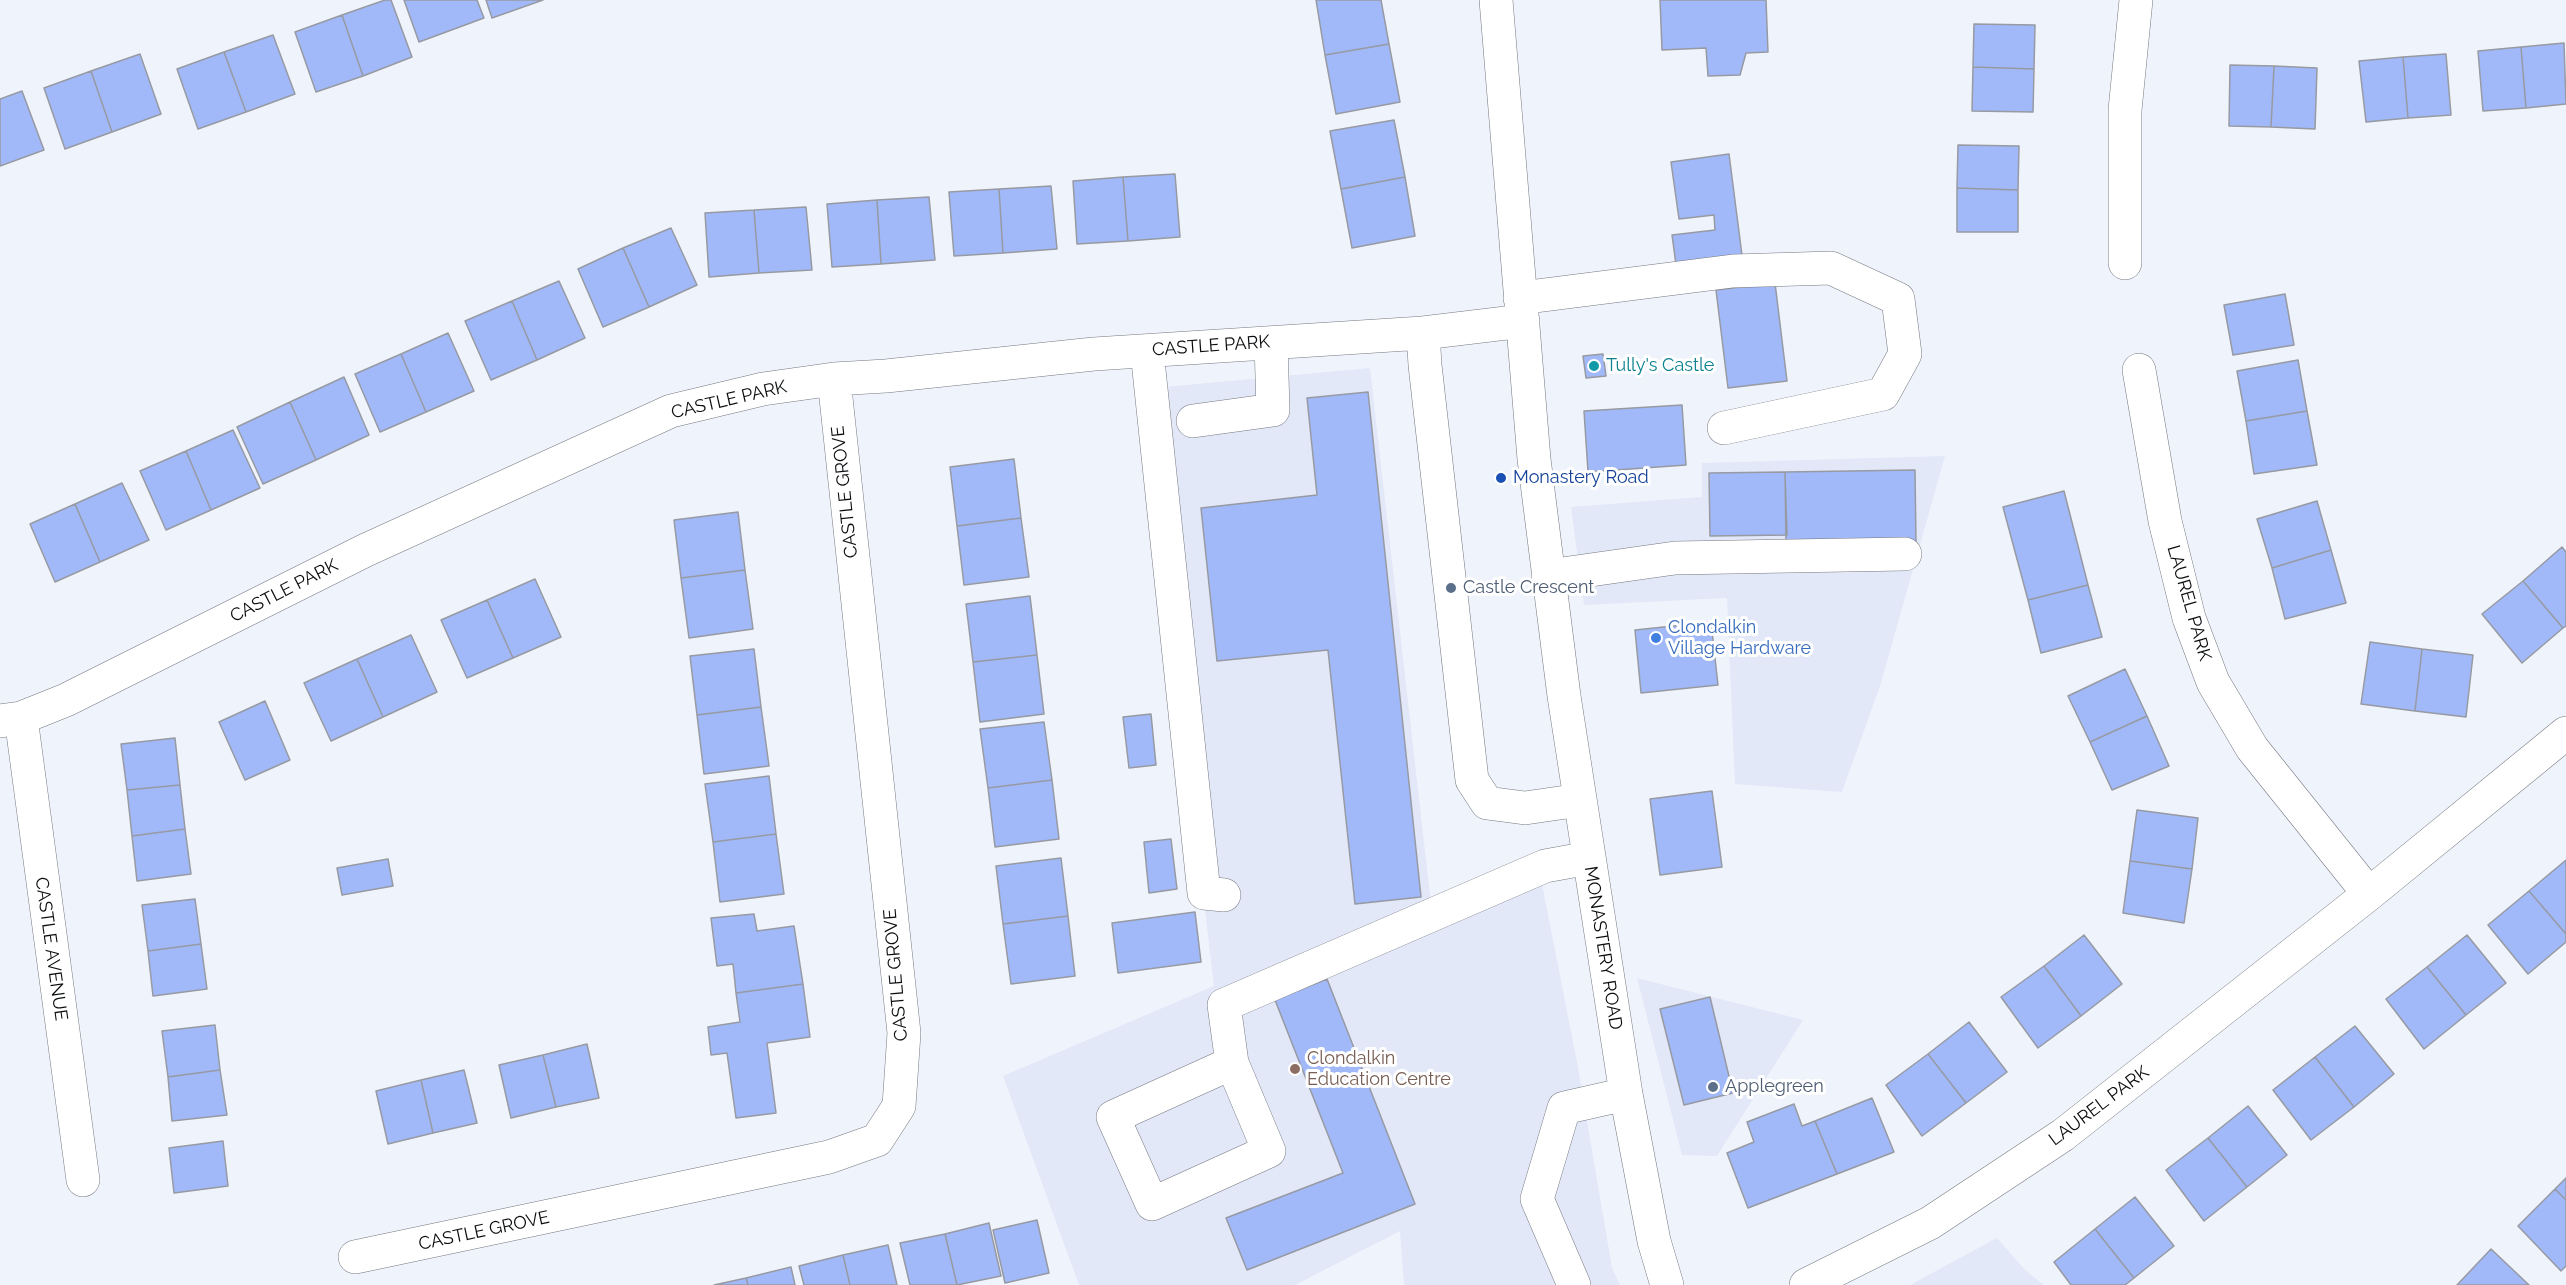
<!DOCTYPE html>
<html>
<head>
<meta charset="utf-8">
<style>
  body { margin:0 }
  canvas { display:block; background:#eff3fb }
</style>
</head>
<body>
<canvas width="2566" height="1285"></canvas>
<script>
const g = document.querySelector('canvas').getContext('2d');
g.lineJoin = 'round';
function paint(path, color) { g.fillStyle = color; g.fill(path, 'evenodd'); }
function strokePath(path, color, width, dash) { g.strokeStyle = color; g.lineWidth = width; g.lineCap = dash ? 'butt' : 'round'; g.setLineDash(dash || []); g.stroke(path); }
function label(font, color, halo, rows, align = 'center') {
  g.font = font + ' Raleway,sans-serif'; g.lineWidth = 6; g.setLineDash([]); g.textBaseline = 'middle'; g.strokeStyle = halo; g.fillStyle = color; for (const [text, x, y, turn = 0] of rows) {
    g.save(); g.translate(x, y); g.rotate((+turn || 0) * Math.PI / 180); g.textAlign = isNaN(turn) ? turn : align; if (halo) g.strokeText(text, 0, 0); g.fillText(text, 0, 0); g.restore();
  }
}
paint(new Path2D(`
  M1370,368l61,536 106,-45 40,203 35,206 8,17h-216l-4,-54 -105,54h-216l-76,-209 211,-90 -71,-597z
  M1945,456l-65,230 -38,106 -107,-8 -8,-186 -143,7 -13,-98 131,-10v-34z
  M1637,978l166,42 -86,136 -35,-1z
  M1997,1238l28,32 19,15h-134z`), '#e2e8f8');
const building = new Path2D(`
  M385,0h6l21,57 -49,19 -21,-61z
  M404,0h73l7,18 -65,24z
  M486,0h57l-51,18z
  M1316,0h65l8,44 -64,11z
  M1660,0h106l2,52 -22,1 -6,22 -32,1 -2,-28 -44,2z
  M342,15l21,61 -47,16 -21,-60z
  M1974,24l61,1 -1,44 -61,-2z
  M273,35l22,59 -49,18 -22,-60z
  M2564,43l2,61 -40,4 -5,-61z
  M1389,44l11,58 -64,12 -11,-59z
  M2521,47l5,61 -43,3 -5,-60z
  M224,52l22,60 -48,17 -21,-60z
  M140,54l21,60 -49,18 -21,-61z
  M2446,54l5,61 -43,3 -5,-61z
  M2403,57l5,61 -42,4 -7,-61z
  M2230,65l44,1 -3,61 -42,-1z
  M2274,66l43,2 -2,61 -44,-2z
  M1973,67l61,2 -1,43 -61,-1z
  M91,71l21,61 -47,17 -21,-61z
  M22,91l22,59 -44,16v-67z
  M1394,120l11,57 -64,12 -11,-58z
  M1958,145l61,1 -1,44 -61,-2z
  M1729,154l14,109 -66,9 -5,-37 43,-5 -1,-15 -35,4 -8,-57z
  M1175,174l5,63 -52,4 -5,-64z
  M1123,177l5,64 -51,3 -4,-63z
  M1405,177l10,59 -63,12 -11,-59z
  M1051,186l6,63 -54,4 -4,-64z
  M1957,188l61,2v42h-61z
  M999,189l4,64 -49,3 -5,-64z
  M929,197l6,63 -54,4 -4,-64z
  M877,200l4,64 -49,3 -5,-63z
  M806,207l6,63 -53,3 -5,-63z
  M754,210l5,63 -50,4 -4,-64z
  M671,228l26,57 -48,22 -26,-59z
  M623,248l26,59 -46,20 -25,-58z
  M559,281l26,57 -48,22 -25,-59z
  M1775,283l12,98 -59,7 -12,-98z
  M2285,294l9,51 -61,10 -9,-50z
  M512,301l25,59 -46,20 -26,-59z
  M448,333l26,58 -48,21 -25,-58z
  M401,354l25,58 -46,20 -25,-58z
  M1603,354l3,22 -20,2 -3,-22z
  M2298,360l9,51 -61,10 -9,-50z
  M344,377l25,58 -53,25 -26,-58z
  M1368,392l53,505 -66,7 -27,-254 -111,11 -16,-153 116,-13 -10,-97z
  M290,402l26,58 -53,24 -26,-57z
  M1682,405l4,60 -98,7 -4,-61z
  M2307,411l10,54 -63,9 -8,-53z
  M233,430l27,58 -49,22 -25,-59z
  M186,451l25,59 -45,20 -26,-59z
  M1014,459l7,59 -64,8 -7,-59z
  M1915,470l1,75 -130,1 -1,-74z
  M1785,472l2,63 -77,1 -1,-63z
  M122,483l27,57 -49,22 -25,-58z
  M2064,491l24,94 -60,15 -25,-93z
  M2317,501l14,49 -59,18 -15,-49z
  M75,504l25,58 -45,20 -25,-58z
  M738,512l7,58 -64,8 -7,-58z
  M1021,518l8,59 -65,8 -7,-59z
  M2562,547l4,5v74l-3,2 -40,-47z
  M2331,550l15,53 -61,16 -13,-51z
  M745,570l8,59 -64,9 -8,-60z
  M535,579l26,58 -48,21 -26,-58z
  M2523,581l40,47 -41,35 -40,-49z
  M2088,585l14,52 -61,16 -13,-53z
  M1030,596l7,59 -64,7 -7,-58z
  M487,600l26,58 -46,20 -26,-58z
  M1711,622l7,63 -77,8 -6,-63z
  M411,635l26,57 -54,25 -26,-58z
  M2370,642l52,7 -7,62 -54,-7z
  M754,649l7,58 -64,8 -7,-59z
  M2422,649l51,6 -7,62 -51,-6z
  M1037,655l7,59 -64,8 -7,-60z
  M357,659l26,58 -52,24 -27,-58z
  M2125,669l22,47 -57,26 -22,-46z
  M265,701l25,59 -45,20 -26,-58z
  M761,707l8,59 -65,8 -7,-59z
  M1151,714l5,51 -27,3 -6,-51z
  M2147,716l22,50 -57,24 -22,-48z
  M1044,722l8,58 -64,8 -8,-59z
  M175,738l5,47 -53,5 -6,-46z
  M769,776l7,58 -63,8 -8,-58z
  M1052,780l7,59 -64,8 -7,-59z
  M180,785l5,44 -53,7 -5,-46z
  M1712,791l10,76 -62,8 -10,-76z
  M2137,810l61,8 -6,51 -62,-8z
  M185,829l6,45 -54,7 -5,-45z
  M776,834l8,60 -64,8 -7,-60z
  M1171,839l6,50 -28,4 -5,-51z
  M1061,858l7,58 -65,8 -7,-58z
  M388,859l5,27 -51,9 -5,-27z
  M2566,860v74l-37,-43z
  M2130,861l62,8 -8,54 -61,-10z
  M2529,891l37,43v8l-38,32 -40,-49z
  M195,899l6,45 -53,7 -6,-46z
  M1195,912l6,50 -83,11 -6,-50z
  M754,914l3,17 37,-5 9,58 -67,9 -3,-29 -16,2 -6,-48z
  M1068,916l7,60 -64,8 -8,-60z
  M2084,935l38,49 -41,32 -37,-50z
  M2467,935l39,48 -40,32 -39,-48z
  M201,944l6,45 -54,7 -5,-45z
  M2044,966l37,50 -43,32 -37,-51z
  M2427,967l39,48 -42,34 -38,-50z
  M1327,979l88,225 -168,66 -21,-52 117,-45 -68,-173z
  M803,984l7,53 -43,6 9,70 -40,5 -9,-65 -16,2 -3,-28 32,-5 -4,-29z
  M1710,997l23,96 -49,12 -24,-96z
  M1969,1022l38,50 -41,31 -38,-49z
  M215,1025l5,45 -52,7 -6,-46z
  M2355,1026l39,48 -40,33 -39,-50z
  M587,1044l12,54 -43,9 -13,-52z
  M1928,1054l38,49 -44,33 -36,-51z
  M543,1055l13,52 -45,11 -12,-53z
  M2315,1057l39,50 -43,33 -38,-50z
  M220,1070l7,45 -55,6 -4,-44z
  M464,1070l13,53 -44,10 -12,-53z
  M421,1080l12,53 -45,11 -12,-53z
  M1872,1098l22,54 -57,22 -22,-53z
  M1794,1104l8,22 13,-5 22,53 -89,34 -21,-55 27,-11 -7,-20z
  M2248,1106l39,49 -40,32 -39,-49z
  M2208,1138l39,49 -43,34 -38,-51z
  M223,1141l5,45 -54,7 -5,-45z
  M2566,1178v22l-11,-11z
  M2555,1189l11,11v66l-5,5 -43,-45z
  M2135,1197l39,49 -40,32 -39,-49z
  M1037,1220l12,53 -44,10 -12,-53z
  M989,1223l12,53 -44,9 -12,-51z
  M2095,1229l39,49 -9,7h-54l-17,-23z
  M945,1234l12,51h-47l-10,-42z
  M888,1245l9,40h-47l-7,-30z
  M2491,1249l38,36h-72z
  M843,1255l7,30h-46l-5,-19z
  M791,1267l4,18h-47l-2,-7z
  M746,1278l2,7h-34z`);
paint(building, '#a1b9f9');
strokePath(building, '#979aa2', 1.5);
const minor = new Path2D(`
  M1496,0l38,459 30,237 62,398 28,147 13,44
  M2125,263v-153l11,-110
  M1520,298l213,-27 98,-3 67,31 7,55 -22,40 -159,34
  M1423,333l2,32 47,415 15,23 38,5 55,-8
  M1147,351l57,542 20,2
  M2139,370l26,151 24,97 24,64 39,66 117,146
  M1193,421l80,-11 -2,-67
  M1548,576l127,-18 230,-4
  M21,718l62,462
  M0,721l21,-3 45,-18 300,-150 305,-139 92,-22 71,-10 52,-3 208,-22 329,-21 100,-12
  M1232,1063l37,88 -117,53 -39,-87 119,-54 -8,-58 321,-139 44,-8
  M355,1257l474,-100 48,-17 22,-34 5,-73 -70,-654
  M1574,1285l-37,-86 27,-91 62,-14
  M1806,1285l124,-62 133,-88 306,-241 197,-161`);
strokePath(minor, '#767980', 34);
strokePath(minor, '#fff', 33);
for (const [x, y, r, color] of [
  [1594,366,6,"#0f9aa8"],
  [1501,478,6,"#1a4fb4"],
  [1451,588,6,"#5c6f8a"],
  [1656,638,6,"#3f7fe0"],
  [1295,1069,6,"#8d6e63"],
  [1713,1087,6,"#5c6f8a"]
]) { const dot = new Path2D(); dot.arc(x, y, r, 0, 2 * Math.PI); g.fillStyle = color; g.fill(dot); strokePath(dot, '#fff', 2); }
label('18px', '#0a0c0e', '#fff', [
  ["CASTLE PARK",1211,346,-4],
  ["CASTLE PARK",729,400,-13],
  ["CASTLE GROVE",845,492,-96],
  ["CASTLE PARK",284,591,-27],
  ["LAUREL PARK",2189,603,74],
  ["MONASTERY ROAD",1603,948,81],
  ["CASTLE AVENUE",51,949,82],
  ["CASTLE GROVE",896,975,-95],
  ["LAUREL PARK",2099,1106,-37],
  ["CASTLE GROVE",484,1231,-12]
]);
label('18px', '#0d838f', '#fff', [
  ["Tully's Castle",1606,366]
], 'left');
label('18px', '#164399', '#fff', [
  ["Monastery Road",1513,478]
], 'left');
label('18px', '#4e5e75', '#fff', [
  ["Castle Crescent",1463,588],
  ["Applegreen",1725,1087]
], 'left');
label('18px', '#366cbe', '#fff', [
  ["Clondalkin",1668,628],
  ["Village Hardware",1668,649]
], 'left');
label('18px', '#785e54', '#fff', [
  ["Clondalkin",1307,1059],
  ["Education Centre",1307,1080]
], 'left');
</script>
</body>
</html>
